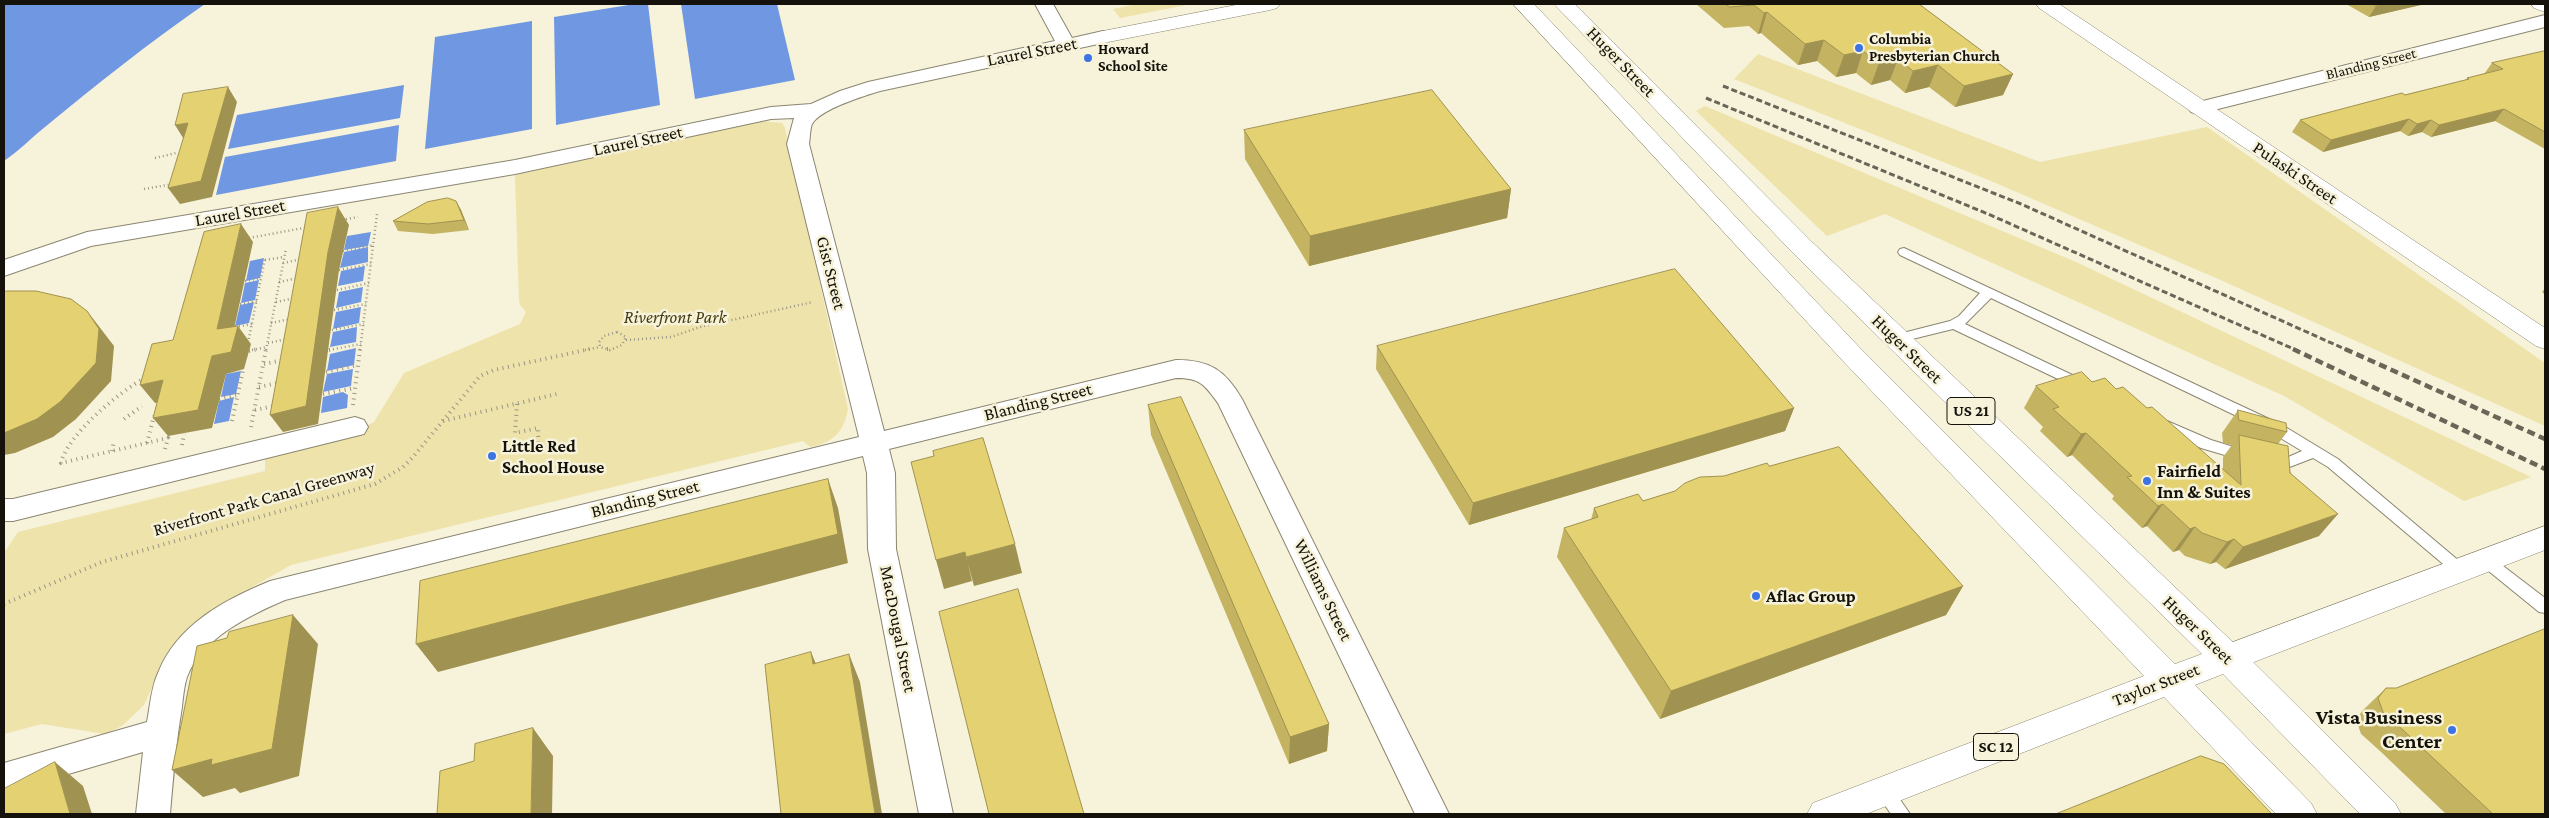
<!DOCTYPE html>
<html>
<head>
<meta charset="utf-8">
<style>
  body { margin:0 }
  #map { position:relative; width:2549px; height:818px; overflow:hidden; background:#f7f2da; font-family:"Crimson Pro",serif }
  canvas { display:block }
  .frame { position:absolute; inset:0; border:5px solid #14120a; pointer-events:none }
</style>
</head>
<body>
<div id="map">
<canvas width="2549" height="818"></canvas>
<div class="frame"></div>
</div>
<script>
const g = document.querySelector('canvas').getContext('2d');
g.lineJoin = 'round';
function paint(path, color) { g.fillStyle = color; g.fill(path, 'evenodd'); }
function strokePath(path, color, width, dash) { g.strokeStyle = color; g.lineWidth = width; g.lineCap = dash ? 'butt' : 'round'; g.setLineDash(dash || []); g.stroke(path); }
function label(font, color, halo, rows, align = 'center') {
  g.font = font + ' "Crimson Pro",serif'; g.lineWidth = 5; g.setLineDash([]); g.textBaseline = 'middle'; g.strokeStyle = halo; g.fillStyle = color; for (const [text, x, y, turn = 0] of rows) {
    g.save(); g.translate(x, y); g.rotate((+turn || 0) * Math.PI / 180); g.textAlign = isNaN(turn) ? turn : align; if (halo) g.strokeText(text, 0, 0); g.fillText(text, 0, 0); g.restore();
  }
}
paint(new Path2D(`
  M1137,4h55l-72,14 -7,-9z
  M1758,54l282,108 167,-35 338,236v63l-329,-148 -225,-97 -257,-102z
  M1705,106l371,156 455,215 -67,24 -180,-105 -399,-182 -58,22 -131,-125z
  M761,121l21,2 3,5 63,281c-4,23 -15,34 -38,38l-7,-6 -512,124 -60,34 -45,33 -19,23 -23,50 -22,21 -17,8 -63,-10 -38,10v-181l14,-21 247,-61v-14l83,-22 26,-13 30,-49 116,-49 6,-12 -6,-7 -1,-4 -4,-126z`), '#eee3ab');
paint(new Path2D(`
  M4,4h201c-55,38 -108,80 -160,123 -14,11 -26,24 -41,34z
  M635,4h13l12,101 -104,20 -2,-108z
  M681,4h96l18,76 -100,19z
  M532,21v108l-107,20 10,-112z
  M404,85l-4,33 -172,31 9,-34z
  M399,125l-3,36 -180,34 9,-38z
  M371,232l-3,14 -24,4 3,-14z
  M368,247v15l-28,6 4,-16z
  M264,258l-4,20 -14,3 4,-20z
  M365,266l-2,15 -25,5 3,-15z
  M259,280l-4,20 -14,3 4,-20z
  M363,287l-2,15 -25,6 3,-16z
  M254,302l-5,21 -14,3 5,-21z
  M361,307l-2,16 -26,6 3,-17z
  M357,327l-1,15 -26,5 3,-15z
  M356,348l-2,17 -27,6 3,-17z
  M353,369l-2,17 -28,6 4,-18z
  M241,371l-5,23 -15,3 5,-23z
  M343,392l5,3 -1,13 -26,5 2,-16z
  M234,397l-5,24 -15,3 5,-23z`), '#7097e1');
const service = new Path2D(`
  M1904,248l378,177 56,34 127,107 3,4 -3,4 -5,2 -5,-2 -127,-107 -15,-9 -26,10 -19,-1 -2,-4 2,-4 18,-1 16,-7 -30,-18 -281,-135 -26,26 122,58 2,3 -2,3h-10l-124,-59 -57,14 -5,-1 -2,-3 2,-3 59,-15 9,-5 21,-23 -80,-38 -2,-3 2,-3z
  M2167,421l44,19 39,12 2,4 -2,4 -5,1 -44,-13 -39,-18 -2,-4z
  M2485,554l5,2 55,42v15l-6,-1 -59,-48 -3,-4 3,-4z
  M1884,783l6,2 20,29h-19l-16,-23 3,-6z`);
const minor = new Path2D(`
  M1035,4h18l19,34 31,-7 7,2 3,4 -3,4 -7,2 -223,48c-16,5 -60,18 -68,33 -2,5 -2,14 -3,20l75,287 292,-71c34,0 49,10 66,39l207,415h-34l-197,-411c-14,-19 -18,-25 -42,-25l-287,71 6,24 1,76 57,265h-34l-51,-265 -1,-76 -4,-17 -578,144c-35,15 -83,38 -98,77 -3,9 -4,20 -5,30 -6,36 -9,71 -12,107h-34l7,-62 -139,41v-30l143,-41c3,-16 4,-34 11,-49 19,-48 66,-73 112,-92l589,-144 -72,-293 7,-26 -23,1 -256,55 -424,72 -87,30v-16l83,-28 428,-72 256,-53 40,-3 29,-13 28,-9 187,-41z
  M2545,15v12l-347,87 -7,-2 -3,-4 3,-4z
  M355,417l9,3 4,7 -4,7 -351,87h-9v-22h9z`);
const tertiary = new Path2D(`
  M1241,4h39l-3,4 -7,2 -167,33 -7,-2 -3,-4 3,-4 7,-2z
  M2036,4h23l486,324v21l-9,-3 -497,-338z
  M2531,4h14v8l-11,-4z`);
const secondary = new Path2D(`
  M2545,526v24l-317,122 -11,-4 -5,-10 5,-10z`);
const trunk = new Path2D(`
  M1513,4h21l327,345 314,315 27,-10 -408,-400 -240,-250h21l237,238 427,406 156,155 6,11h-41l-137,-140 -28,11 116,118 6,11h-41l-112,-117 -298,117h-59l6,-11 331,-127 -301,-315z`);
strokePath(service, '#8b8670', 2);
strokePath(minor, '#8b8670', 2);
strokePath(tertiary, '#8b8670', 1);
strokePath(secondary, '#8b8670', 1);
strokePath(trunk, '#8b8670', 1);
strokePath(new Path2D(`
  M155,158l21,-5
  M144,189l29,-5
  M342,220l16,-3
  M249,238l60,-11
  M343,251l31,-6
  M265,260l19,-3
  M283,263l19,-4
  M339,270l32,-6
  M245,281l16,-3
  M279,282l19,-4
  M337,290l32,-7
  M276,302l19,-4
  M240,304l17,-3
  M334,310l32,-6
  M271,323l19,-4
  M235,327l17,-3
  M332,330l32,-6
  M617,332l9,5 -4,8 -12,5 -10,-3 -1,-5 5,-6z
  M626,340l45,-3 29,-10 113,-25
  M248,343l17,-85
  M268,343l19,-4
  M252,350l15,-3
  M266,350l20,-101
  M329,350l32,-6
  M360,350l17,-136h-3
  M585,350l15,-3`), '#9a9685', 2.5, [1, 3]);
strokePath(new Path2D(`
  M607,349h5
  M329,350l5,-1
  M249,351l9,-2
  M264,364l19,-4
  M326,372l32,-7
  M145,378c-25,13 -78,57 -84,85l107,-25 -3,11
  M259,387l19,-4
  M323,394l32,-6
  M219,399l18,-4
  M517,404l-2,29 23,-5 1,27
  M353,405l7,-56
  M255,410l19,-4
  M124,419l18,-13
  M232,421l11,-51
  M443,421l114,-27
  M251,427l15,-78
  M147,443l7,-27
  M182,445l2,-11
  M112,451l2,-10
  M4,604l98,-42 273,-78 28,-17 10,-10 67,-81 14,-6 96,-21`), '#9a9685', 4, [1, 4.5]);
paint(service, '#fff');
paint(minor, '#fff');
paint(tertiary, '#fff');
paint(secondary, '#fff');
paint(trunk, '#fff');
strokePath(new Path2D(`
  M1723,86l298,118 326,146
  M1706,98l282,116 308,136`), '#696658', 3, [6, 3]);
strokePath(new Path2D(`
  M2293,349l252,120
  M2345,349l200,90`), '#696658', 4.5, [8, 4.5]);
paint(new Path2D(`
  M1696,4h223l94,70 -10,21 -48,12 -26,-20 -24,6 -15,-13 -19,5 -15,-12 -20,4 -19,-16 -19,4 -37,-32 -3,1 -9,-8 -25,2z
  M2346,4h79l-56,13z
  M2545,51v98l-50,-28 -64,16 -9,-5 -14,4 -8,-5 -77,21 -31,-20 8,-12 166,-40 1,-2 17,-4 8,-11z
  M1244,130l267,59 -4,29 -198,48 -64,-107z
  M456,201l5,9 8,20 -36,4 -35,-3 -5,-10z
  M2545,288v7l-3,-3z
  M1377,346l417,62 -9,23 -316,94 -93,-156z
  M2092,382l24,7 31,19 76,61v-12l9,-12 -9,-2 -1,-10 16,-23 49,22 -9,12 41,92 -94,33 -9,-7 -6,2 -25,-8 -6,-6 -6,2 -26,-26 -5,2 -30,-29 2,-3 -42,-41 -5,2 -27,-26 3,-4 -19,-19 12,-22z
  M1148,405l181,319 -2,27 -38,13 -138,-329z
  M1769,466l194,120 -17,29 -286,104 -103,-162 7,-29 27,-8 3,-12 49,-7 81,-25z
  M2386,688l159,126h-99l-66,-63 -19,-17 -5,-15 7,-9z`), '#c4b462');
paint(new Path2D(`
  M2384,4h41l-56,13 7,-11z
  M1767,12l-6,21 -3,1 6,-21z
  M1824,40l-7,21 -19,4 7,-21z
  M1863,51l-7,22 -20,4 8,-22z
  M1898,59l-8,21 -19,5 8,-22z
  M1938,65l-9,22 -24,6 8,-22z
  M2013,74l-10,21 -48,12 9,-21z
  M228,87l9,15 -25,95 -32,7 -12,-16z
  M2504,109l-9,12 -64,16 8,-12z
  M2409,119l-9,12 -77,21 8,-12z
  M2431,120l-9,12 -14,4 9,-12z
  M188,123l-3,18 -10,-16z
  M1511,189l-4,29 -198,48 1,-30z
  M456,201l5,9 8,20 -5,-10z
  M338,207l11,18 -10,45 -21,154 -35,8 -13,-17 58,-163z
  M241,224l12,18 -23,105 -13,-18z
  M87,311l14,18 13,17 -3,35 -35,38 -23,18 -38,16 -11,2v-22z
  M238,326l13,18 -7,25 -18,5 -14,54 -44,8 -15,-18 59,-62z
  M163,380l14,18 -22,5 -15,-18z
  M1794,408l-9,23 -316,94 4,-22z
  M2086,433l-14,22 -5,2 14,-23z
  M828,479l10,29 10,55 -410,109 -22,-28z
  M2163,504l-16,22 -5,2 16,-22z
  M2338,514l-19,22 -94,33 18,-22z
  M2195,527l-16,23 -6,2 17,-23z
  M2234,539l-18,23 -6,2 17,-22z
  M1015,544l7,29 -48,13 -8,-29z
  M965,552l7,29 -28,8 -8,-29z
  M1963,586l-17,29 -286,104 11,-28z
  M293,615l25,29 -19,132 -59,17 -5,-5 -32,9 -31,-27z
  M811,652l12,29 -10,-17z
  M849,654l11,28 22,132h-7z
  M1329,724l-2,27 -38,13 1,-27z
  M533,728l20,28 -1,58h-21z
  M55,762l28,24 9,28h-22z`), '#a09250');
const building = new Path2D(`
  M1726,4h193l94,70 -49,12 -26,-21 -25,6 -15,-12 -19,4 -16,-12 -19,4 -20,-15 -19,4 -38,-32 -3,1 -10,-8 -24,2z
  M2373,4h11l-8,2z
  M2545,51v81l-41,-23 -65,16 -8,-5 -14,4 -8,-5 -78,21 -31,-20 102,-27 3,2 64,-16 -2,-1 36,-9 -11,-6z
  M228,87l-27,94 -33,7 20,-65 -13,2 8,-31z
  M1432,90l79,99 -201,47 -66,-106z
  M448,198l8,3 8,19 -36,4 -35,-3 34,-19z
  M338,207l-10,45 -22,154 -36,9 37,-202z
  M241,224l-24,105 21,-3 -7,26 -19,4 -14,54 -45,8 10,-38 -23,5 12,-41 21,-4 31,-108z
  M1675,269l119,139 -321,95 -96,-157z
  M7,291h29l35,8 16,12 12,18 -3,34 -36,39 -23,17 -33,14v-141z
  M2082,372l10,10 13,-4 11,11 7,-2 24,21 5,-1 89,78 -2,-50 49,11 2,27 48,41 -95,33 -9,-8 -7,3 -25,-9 -7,-6 -5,2 -27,-25 -5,2 -31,-29 5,-1 -46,-43 -5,1 -28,-25 6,-2 -23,-21z
  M1181,397l148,327 -39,13 -142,-332z
  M2238,410l48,13 1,9 -48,-12z
  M983,438l32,106 -49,13 -1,-5 -29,8 -25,-98 23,-6 -1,-5z
  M1839,447l124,139 -292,105 -107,-163 34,-11 -4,-9 44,-14 5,7 32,-10 10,-8 15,-6 24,-1 43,-13 2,3z
  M828,479l10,55 -422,110 4,-63z
  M1018,589l66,225h-95l-50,-202z
  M293,615l-21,134 -61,16 1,-6 -40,11 25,-124 30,-8 2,-6z
  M2545,629v185h-52l-90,-84 -20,-18 -5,-14 8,-10h10z
  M811,652l2,12 36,-10 26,160h-94l-16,-149z
  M533,728l-2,86h-94l3,-43 34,-10 1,-17z
  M2201,756l23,8 48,50h-216z
  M55,762l15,52h-66v-25z`);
paint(building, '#e4d172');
strokePath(building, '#a09250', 1);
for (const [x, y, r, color] of [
  [1859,48,5,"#3c74e4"],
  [1088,58,5,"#3c74e4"],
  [492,456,5,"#3c74e4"],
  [2147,481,5,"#3c74e4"],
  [1756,596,5,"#3c74e4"],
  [2452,730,5,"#3c74e4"]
]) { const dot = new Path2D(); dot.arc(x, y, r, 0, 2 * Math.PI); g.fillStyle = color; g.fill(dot); strokePath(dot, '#f7f2da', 2); }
label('bold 15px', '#14120a', '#f7f2da', [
  ["Columbia",1869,39],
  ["Presbyterian Church",1869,56],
  ["Howard",1098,49],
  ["School Site",1098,66]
], 'left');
label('15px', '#14120a', '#f7f2da', [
  ["Blanding Street",2371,64,-14]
]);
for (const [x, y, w] of [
  [1971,411,48],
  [1996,747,45]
]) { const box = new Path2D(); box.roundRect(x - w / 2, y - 13.5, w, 27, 4); g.fillStyle = '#f7f2da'; g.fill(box); strokePath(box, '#14120a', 1); }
label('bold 16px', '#14120a', null, [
  ["US 21",1971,411],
  ["SC 12",1996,747]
]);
label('18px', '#14120a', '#f7f2da', [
  ["Laurel Street",1032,52,-11],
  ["Huger Street",1621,62,46],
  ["Laurel Street",638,141,-12],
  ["Pulaski Street",2295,173,34],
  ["Laurel Street",240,213,-10],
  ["Gist Street",831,273,76],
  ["Huger Street",1907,349,44],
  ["Blanding Street",1038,402,-14],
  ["Riverfront Park Canal Greenway",264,499,-16],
  ["Blanding Street",645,499,-14],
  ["Williams Street",1323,590,64],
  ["MacDougal Street",898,629,79],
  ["Huger Street",2198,630,44],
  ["Taylor Street",2156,685,-21]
]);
label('italic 18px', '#433b12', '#f7f2da', [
  ["Riverfront Park",675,317]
]);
label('bold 18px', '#14120a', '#f7f2da', [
  ["Little Red",502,446],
  ["School House",502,467],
  ["Fairfield",2157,471],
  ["Inn & Suites",2157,492],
  ["Aflac Group",1766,596]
], 'left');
label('bold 21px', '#14120a', '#f7f2da', [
  ["Vista Business",2442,718],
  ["Center",2442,742]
], 'right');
</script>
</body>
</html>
